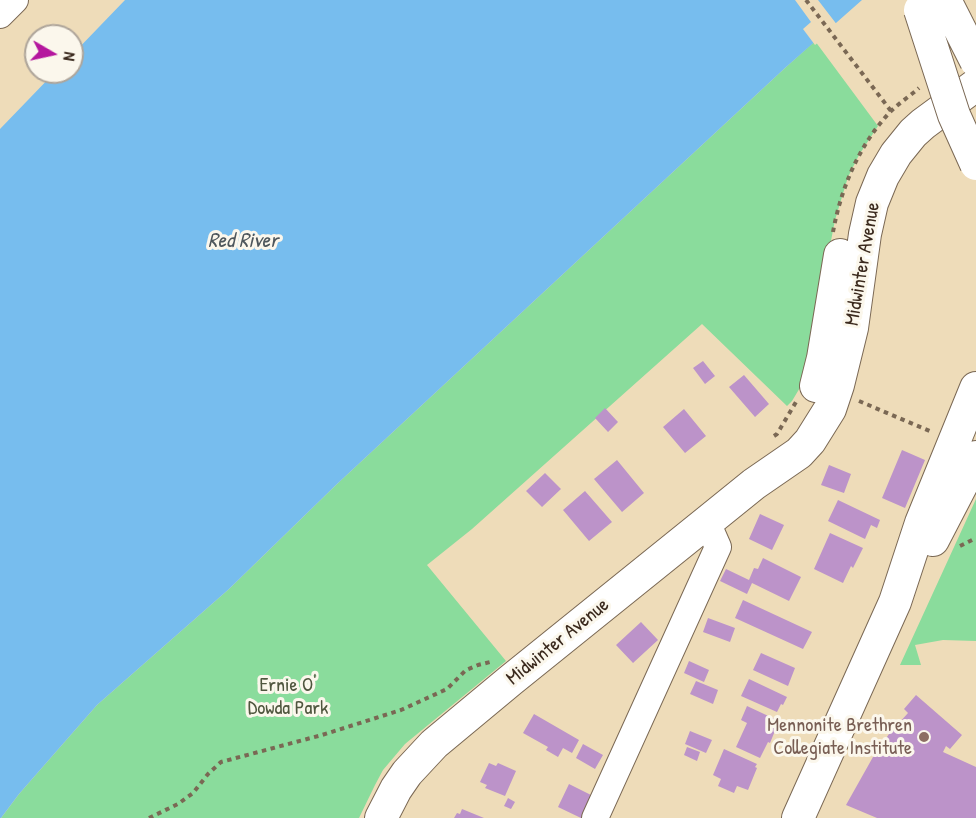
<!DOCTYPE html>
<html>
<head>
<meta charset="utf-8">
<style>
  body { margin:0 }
  #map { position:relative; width:976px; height:818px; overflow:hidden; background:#eedcb9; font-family:"Patrick Hand",sans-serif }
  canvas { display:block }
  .north { position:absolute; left:24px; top:24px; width:60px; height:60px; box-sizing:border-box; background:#fbf7ec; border:2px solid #aea59a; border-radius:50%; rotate:99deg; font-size:16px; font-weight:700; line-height:24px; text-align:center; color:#3b2a1e }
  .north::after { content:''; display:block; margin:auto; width:21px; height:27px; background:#b5179e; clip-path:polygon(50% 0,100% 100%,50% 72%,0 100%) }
</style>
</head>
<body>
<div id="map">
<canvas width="976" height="818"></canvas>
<div class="north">N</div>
</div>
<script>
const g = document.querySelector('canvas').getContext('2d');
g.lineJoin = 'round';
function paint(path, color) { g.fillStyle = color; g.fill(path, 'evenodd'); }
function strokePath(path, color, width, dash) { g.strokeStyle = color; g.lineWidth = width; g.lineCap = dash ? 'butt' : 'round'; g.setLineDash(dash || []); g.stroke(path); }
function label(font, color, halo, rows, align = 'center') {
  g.font = font + ' "Patrick Hand",sans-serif'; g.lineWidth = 6; g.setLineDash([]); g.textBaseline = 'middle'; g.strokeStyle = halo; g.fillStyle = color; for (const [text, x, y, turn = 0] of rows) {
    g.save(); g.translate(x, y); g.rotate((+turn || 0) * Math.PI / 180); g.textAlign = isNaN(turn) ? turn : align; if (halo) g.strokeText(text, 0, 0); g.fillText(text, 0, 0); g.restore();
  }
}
paint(new Path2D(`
  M815,41l63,85 -19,29 -11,22 -13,43 -31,161 -12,20 -5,5 -85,-82 -230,205 -45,36 79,96 -101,83 -22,26 -8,15 -16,33h-358l18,-24 78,-89 132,-116 108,-105 448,-416z
  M976,499v142l-33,-1 -28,5 6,20h-21z`), '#8adc9c');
paint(new Path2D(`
  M125,0h737l-77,68 -448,416 -108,105 -132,116 -78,89 -18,24h-1v-689l55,-57h17v-17z`), '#77bdee');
paint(new Path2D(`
  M795,0h23l20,26 -23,19 -12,-16 8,-7z`), '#eedcb9');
paint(new Path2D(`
  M703,361l12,15 -10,8 -12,-16z
  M744,375l25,29 -14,13 -26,-30z
  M605,408l13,14 -10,10 -13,-14z
  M684,409l22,27 -21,17 -22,-26z
  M902,450l23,10 -20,48 -23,-10z
  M617,460l27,33 -22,19 -28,-33z
  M829,465l22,9 -7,19 -23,-8z
  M545,473l16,16 -19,18 -16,-16z
  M585,491l27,31 -23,19 -26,-31z
  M838,500l42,20 -3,8 -6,-3 -6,14 -37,-18z
  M760,514l24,11 -12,25 -23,-11z
  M830,533l33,15 -10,20 -2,-2 -8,17 -29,-14z
  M763,558l38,19 -12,24 -37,-18 -5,11 -27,-13 6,-12 23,11 5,-12 4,1z
  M743,600l69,32 -9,17 -68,-31z
  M708,618l27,10 -5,14 -27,-10z
  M641,622l17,18 -25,23 -17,-18z
  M761,653l34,15 -7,18 -35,-16z
  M689,661l20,9 -5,12 -20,-9z
  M749,679l38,18 -4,8 -2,-1 -4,8 -36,-16z
  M696,681l22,9 -5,14 -23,-10z
  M916,695l46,40 -12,14 -4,-3 -3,6 33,15v51h-99l-31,-13 27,-48 16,-23 19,-21 -4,-4z
  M747,706l32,15 -9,22 -2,-1 -8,16 -24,-11 11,-24 -6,-3z
  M534,714l45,26 -7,13 -9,-5 -5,9 -12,-7 2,-3 -25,-14z
  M690,731l22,9 -6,13 -21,-9z
  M583,744l20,11 -8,14 -19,-11z
  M687,747l13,5 -3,9 -13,-6z
  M724,749l33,15 -2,3 2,1 -9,22 -11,-4 -3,7 -16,-7 3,-7 -8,-4z
  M489,763l7,3 2,-3 18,8 -11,25 -20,-8 2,-3 -7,-3z
  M569,784l22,11 -10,23 -23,-11z
  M508,798l7,4 -4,7 -7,-3z
  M462,809l22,9h-30l3,-5 3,1z`), '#bc93c9');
const minor = new Path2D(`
  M0,15l15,-15
  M595,818l123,-271 -11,-25`);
const major = new Path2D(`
  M816,386l7,-28 17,-103
  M933,540l43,-83
  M381,818l15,-29 11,-16 27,-29 77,-64 196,-158 47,-38 45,-31 11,-12 20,-32 8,-24 14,-57 13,-94 7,-31 11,-27 13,-22 17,-21 10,-9 53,-39
  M798,818l97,-216 26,-79 55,-135`);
strokePath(minor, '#7a6854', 28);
strokePath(major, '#7a6854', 34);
strokePath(new Path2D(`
  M806,0l85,111
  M833,232c8,-44 26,-87 57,-120 9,-9 20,-16 29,-24
  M859,401l73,31
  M774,436l3,-2 19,-32
  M960,546l16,-8
  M149,818l29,-14 15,-11 15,-19 13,-12 101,-27 79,-25 46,-21 19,-19 12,-5 12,-3 2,1`), '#7a6854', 4, [4.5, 4.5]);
strokePath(minor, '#fff', 26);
strokePath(major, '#fff', 32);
const majorBridge = new Path2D(`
  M945,0l31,61
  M920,10l34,105 22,49`);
strokePath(majorBridge, '#7a6854', 34, []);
strokePath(majorBridge, '#fff', 32);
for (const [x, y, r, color] of [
  [924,737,6,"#8d6e63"]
]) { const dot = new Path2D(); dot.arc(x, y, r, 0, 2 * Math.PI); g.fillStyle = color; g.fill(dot); strokePath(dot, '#fbf7ec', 2); }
label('20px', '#3b2a1e', '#fbf7ec', [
  ["Midwinter Avenue",863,264,-80],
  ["Midwinter Avenue",558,642,-39]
]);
label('20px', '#4f563e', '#fbf7ec', [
  ["Ernie O'",288,686],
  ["Dowda Park",288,709]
]);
label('20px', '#785e54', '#fbf7ec', [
  ["Mennonite Brethren",912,726],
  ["Collegiate Institute",912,749]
], 'right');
label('italic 21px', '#4d565c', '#fbf7ec', [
  ["Red River",243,241]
]);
</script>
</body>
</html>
